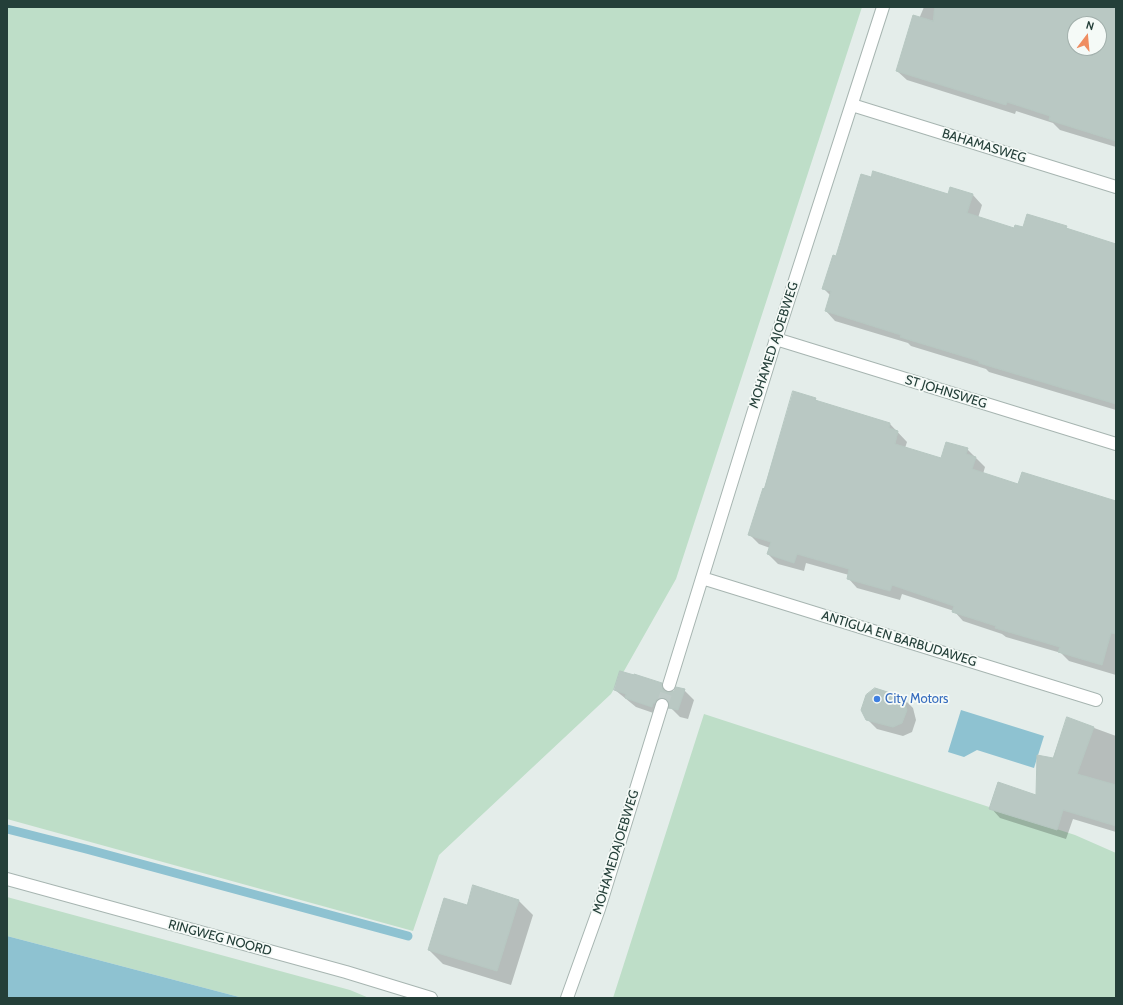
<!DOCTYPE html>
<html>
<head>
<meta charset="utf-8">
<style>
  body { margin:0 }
  #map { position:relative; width:1123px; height:1005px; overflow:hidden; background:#e4edea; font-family:Cabin,sans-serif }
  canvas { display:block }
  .frame { position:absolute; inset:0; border:8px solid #243f39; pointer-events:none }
  .north { position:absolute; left:1067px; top:16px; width:40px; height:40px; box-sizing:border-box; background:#f5faf7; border:1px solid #a1afab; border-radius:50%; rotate:16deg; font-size:11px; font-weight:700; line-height:16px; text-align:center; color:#243f39 }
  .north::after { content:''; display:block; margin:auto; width:14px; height:18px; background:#ef8d61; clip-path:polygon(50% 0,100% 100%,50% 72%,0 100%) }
</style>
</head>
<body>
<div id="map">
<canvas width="1123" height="1005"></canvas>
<div class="frame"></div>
<div class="north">N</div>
</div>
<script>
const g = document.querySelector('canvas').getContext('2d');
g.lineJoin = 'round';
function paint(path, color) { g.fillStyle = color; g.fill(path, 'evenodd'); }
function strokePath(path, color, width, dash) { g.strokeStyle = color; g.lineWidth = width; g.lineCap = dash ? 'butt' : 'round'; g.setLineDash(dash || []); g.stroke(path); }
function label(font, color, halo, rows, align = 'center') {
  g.font = font + ' Cabin,sans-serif'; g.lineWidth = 3.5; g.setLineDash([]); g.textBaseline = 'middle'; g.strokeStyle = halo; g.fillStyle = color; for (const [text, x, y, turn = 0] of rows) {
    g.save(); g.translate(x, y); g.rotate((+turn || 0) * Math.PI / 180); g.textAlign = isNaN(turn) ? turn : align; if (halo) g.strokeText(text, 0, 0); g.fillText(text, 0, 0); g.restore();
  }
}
paint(new Path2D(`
  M7,7h855l-186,572 -65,115 -172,161 -26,76 -406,-112z
  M704,714l371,121 41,18v145h-503z
  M7,897l343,93 19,8h-126l-236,-62z`), '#bedec8');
paint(new Path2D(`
  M961,710l83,26 -10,32 -57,-18 -13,7 -16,-5z
  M7,936l236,62h-236z`), '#8ec2d1');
paint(new Path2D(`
  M924,7h192v140l-56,-17 -7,-7 -37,-12 -1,3 -108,-34 -10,-9zM1075,24h24v24h-24z
  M951,188l22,7 9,10 -4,13 37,11 51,-2 3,4 47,14v165l-127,-38 -3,-3 -75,-23 -3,-3 -73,-22 -9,-10 4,-16 -6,-6 13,-32 111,-62z
  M815,399l4,3 71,22 17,18 -2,6 37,11 25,-10 18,18 -2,7 36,11 97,17v173l-47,-14 -8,-8 -55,-16 -4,-3 -39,-13 -9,-10 -52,-17 -2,6 -43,-12 -9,-10 1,-3 -43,-12 -2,8 -26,-7 -10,-10 2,-6 -11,-4 -9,-9 15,-45z
  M661,684l9,9 14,-3 10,10 -6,19 -8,-2 -9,-9 -4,1 -5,7 -26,-9 -21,-17z
  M903,698l10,10 3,12 -4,12 -9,4 -26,-7 -10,-10z
  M1067,718l49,18v96l-43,-13 -7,20 -66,-21 -9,-10 46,-12 16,-37z
  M519,901l14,14 -22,70 -68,-21 -14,-14z`), '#0003');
strokePath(new Path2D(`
  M7,829l79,20 322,87`), '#8ec2d1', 9);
const building = new Path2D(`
  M935,7h181v134l-67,-21 1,-4 -43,-14 -1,3 -110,-34 17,-56 20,6zM1075,24h24v24h-24z
  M873,171l75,23 2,-7 23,7 -6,19 47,15 1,-3 8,2 4,-13 40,12 -1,2 50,16v160l-137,-41v-2l-79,-24 1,-2 -76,-24 6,-20 -9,-2 11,-34 3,1 25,-82 10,3z
  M793,391l23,7 -1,2 75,23 -1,5 9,3 -3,13 46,14 5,-16 22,6 -2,6 10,3 -4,12 46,15 4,-12 94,29v133l-5,-1 -9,32 -44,-13 2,-5 -65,-19 1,-2 -44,-14 2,-6 -62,-21 -2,6 -43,-12 2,-10 -52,-15 -3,9 -27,-9 4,-12 -23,-7 15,-47 1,1z
  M620,671l14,4v-1l28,9 1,7 4,2 7,-1 2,-4 9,2 -7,21 -9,-2 -1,-8 -4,-2 -7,1 -2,4h-2l-1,4 -27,-9 1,-4 -12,-4z
  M875,688l28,9 4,13 -5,13 -9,4 -27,-7 -5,-10 5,-15z
  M1067,717l27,10 -17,47 39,11v41l-53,-16 -6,20 -68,-21 9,-27 38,13 1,-40 16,3z
  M473,885l46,15 -22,71 -69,-21 16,-52 23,7z`);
paint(building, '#b9c8c3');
strokePath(building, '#b6c7c1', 1);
strokePath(new Path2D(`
  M662,705l7,-20`), '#becac7', 12, [12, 6]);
const minor = new Path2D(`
  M852,105l264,82
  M776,339l340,105
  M702,578l394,122
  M669,685l107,-346 107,-332
  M7,879l339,93 85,26
  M567,998l32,-89 63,-204`);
strokePath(minor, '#a7b5b1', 14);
strokePath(minor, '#fff', 12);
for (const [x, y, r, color] of [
  [877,699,4,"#3f7fe0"]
]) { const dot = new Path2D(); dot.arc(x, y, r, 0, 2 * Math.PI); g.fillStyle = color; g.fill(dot); strokePath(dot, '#f5faf7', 1.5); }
label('13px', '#243f39', '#f5faf7', [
  ["BAHAMASWEG",984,146,17],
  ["MOHAMED AJOEBWEG",774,345,-72],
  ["ST JOHNSWEG",946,392,17],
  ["ANTIGUA EN BARBUDAWEG",899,639,17],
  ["MOHAMEDAJOEBWEG",616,852,-73],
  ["RINGWEG NOORD",220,938,15]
]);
label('13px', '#366cbe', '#f5faf7', [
  ["City Motors",885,699]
], 'left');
</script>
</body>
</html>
